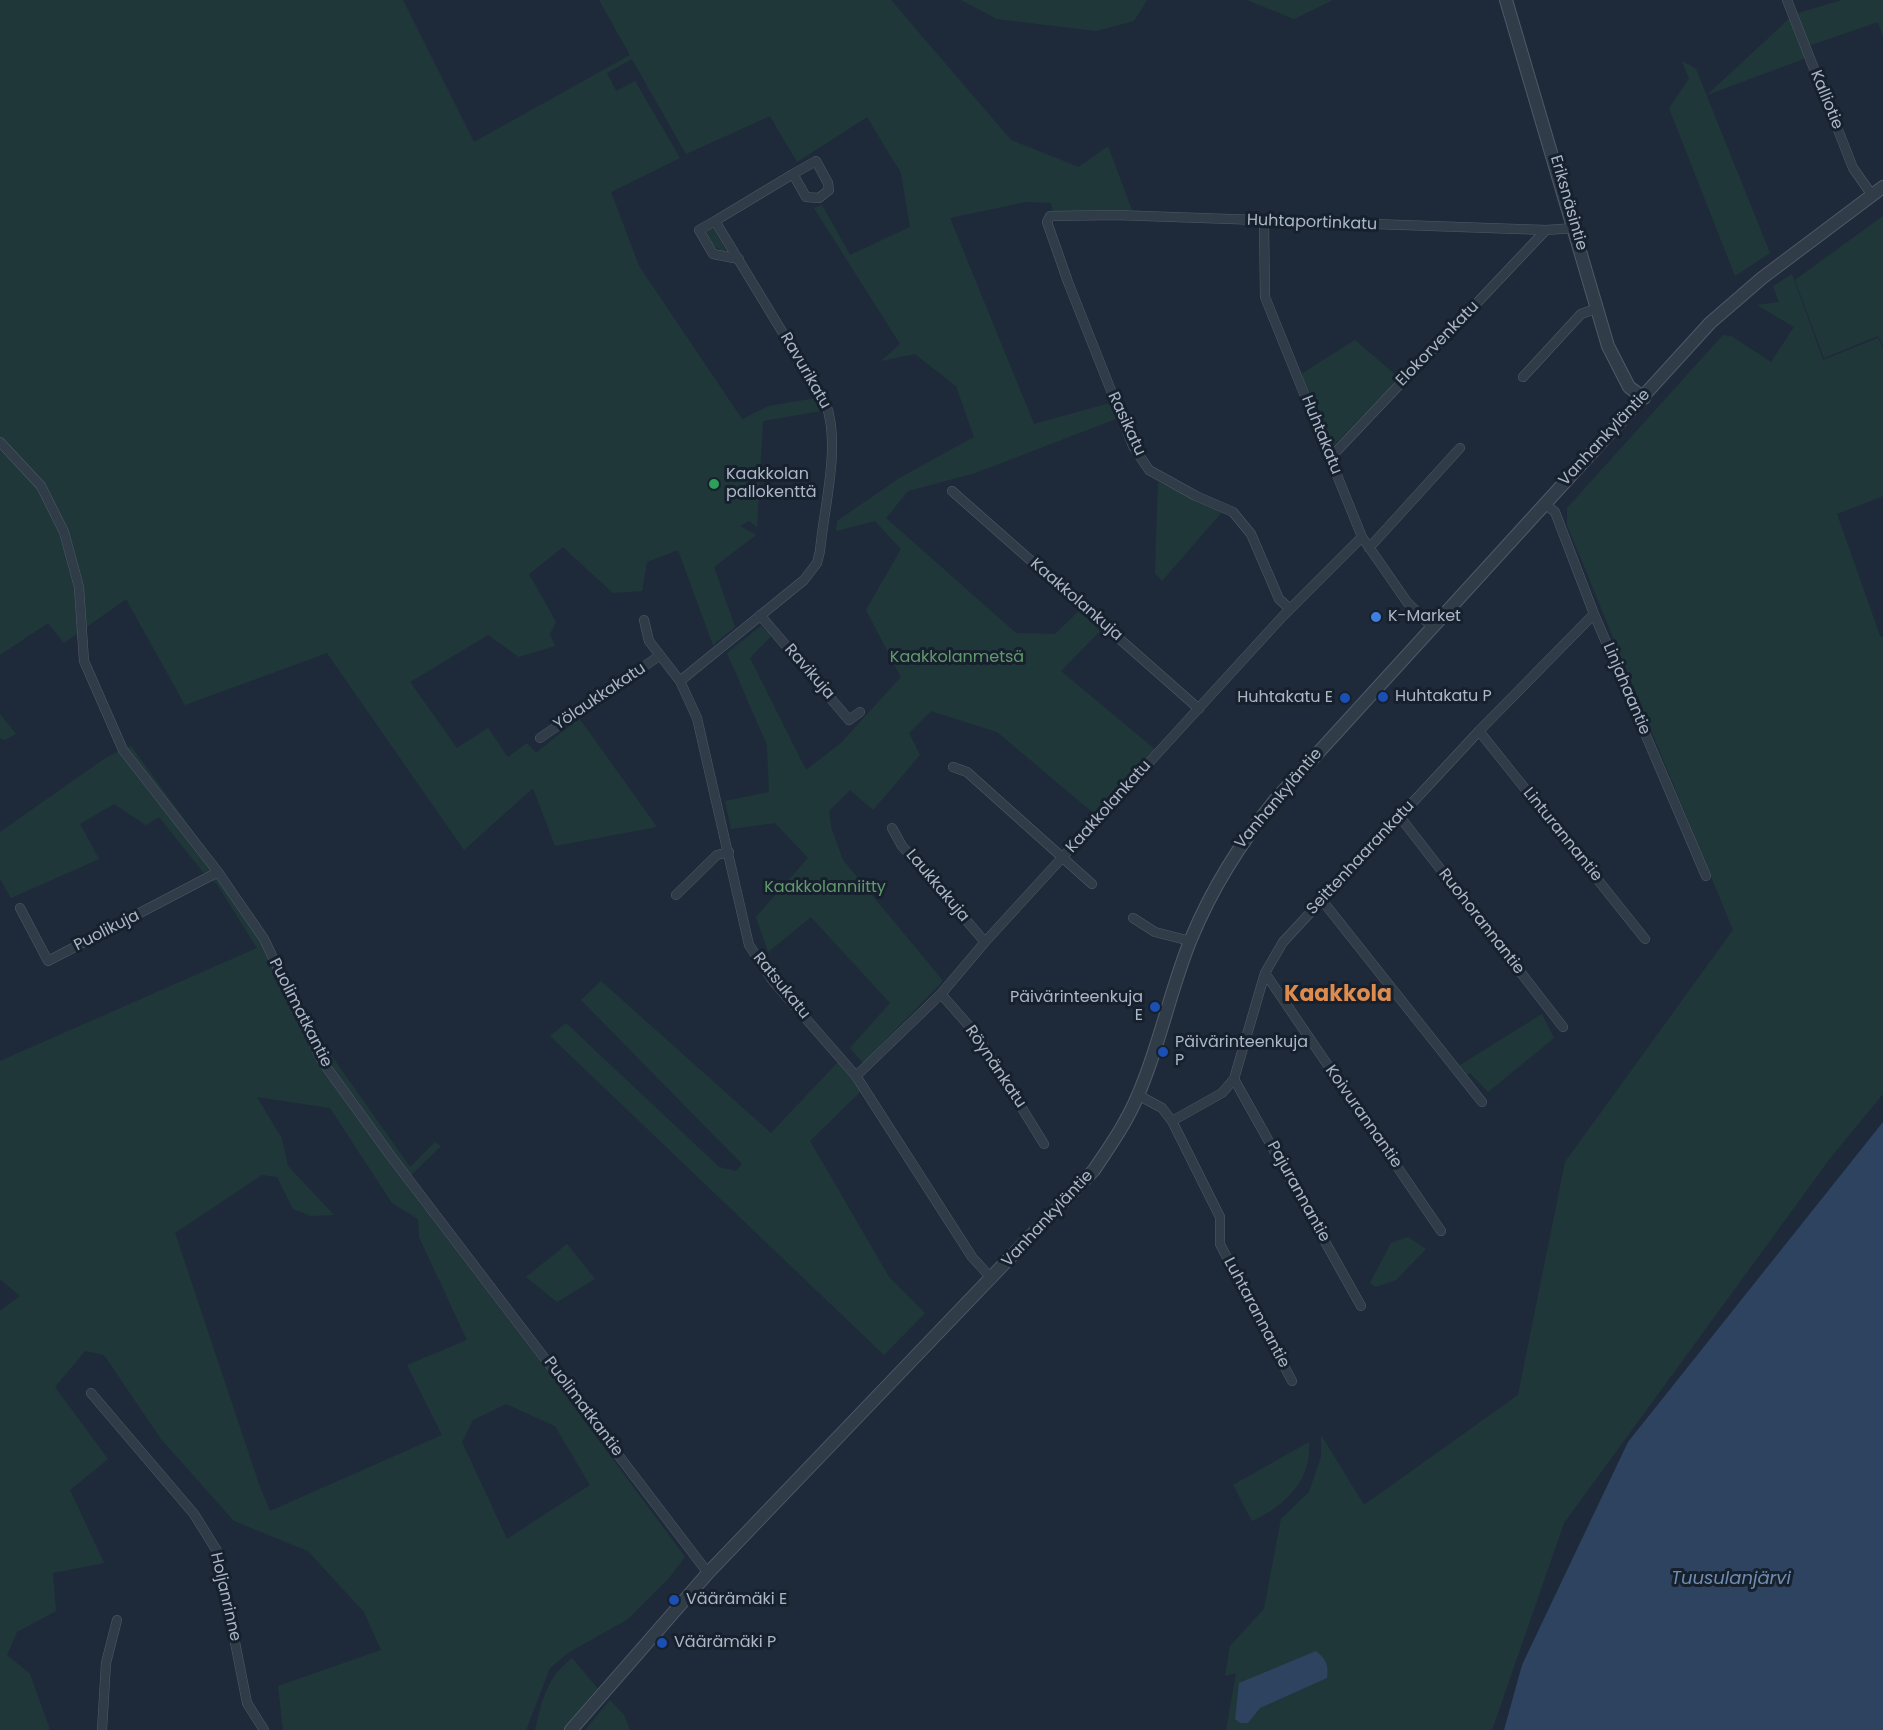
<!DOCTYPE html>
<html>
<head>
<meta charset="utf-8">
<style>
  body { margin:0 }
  canvas { display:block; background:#1e2a39 }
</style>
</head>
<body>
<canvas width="1883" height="1730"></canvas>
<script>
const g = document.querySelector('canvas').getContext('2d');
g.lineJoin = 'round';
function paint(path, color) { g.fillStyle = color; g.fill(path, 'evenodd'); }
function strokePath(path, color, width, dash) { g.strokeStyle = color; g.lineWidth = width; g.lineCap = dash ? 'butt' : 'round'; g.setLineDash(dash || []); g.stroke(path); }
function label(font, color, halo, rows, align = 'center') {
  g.font = font + ' Poppins,sans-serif'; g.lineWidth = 6; g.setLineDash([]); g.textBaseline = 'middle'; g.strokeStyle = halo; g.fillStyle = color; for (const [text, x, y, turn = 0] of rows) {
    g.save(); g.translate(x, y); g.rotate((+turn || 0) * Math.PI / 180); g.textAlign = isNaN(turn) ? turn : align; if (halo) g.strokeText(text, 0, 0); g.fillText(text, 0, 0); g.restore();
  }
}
paint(new Path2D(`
  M0,0h403l71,142 156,-87 -31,-55h292l120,140 68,27 29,-21 25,67 -80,-1 -2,-9 -26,-1 -75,16 84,206 76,-21 6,16 -141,54 -67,18 -22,27 130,115 39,1 26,-25 21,20 -41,42 96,80 -60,65 -100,-84 -66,-21 -22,22 11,22 -47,55 -23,-20 -21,21 2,16 12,33 100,121 -80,82 -13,-15 40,-45 -79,-86 -43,35 -12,-35 52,-59 -33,-35 -44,6 -6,-28 44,-9 -2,-47 -40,-92 34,-27 10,10 -21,22 56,112 35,-27 60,-66 -35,-67 35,-61 -26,-28 -39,10 1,-10 61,-42 76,-42 -18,-51 -41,-32 -34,7 19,-17 -86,-136 8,-3 28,50 60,-28 -9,-54 -34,-56 -70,45 -27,-46 -84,38 -54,-95 -25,14 9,18 19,-10 45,77 -69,34 28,74 103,153 27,-13 47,-8 5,13 -58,10 -6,106 -8,-6 -9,5 16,9 -42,32 21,60 -22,18 -35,-95 -31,12 -5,29 -29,2 -50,-46 -34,27 27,48 -6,12 5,12 -36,11 -31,-22 -78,47 47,66 31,-20 20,29 19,-14 9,10 43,-35 78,109 -102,19 -22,-58 -69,62 -137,-197 -142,52 -59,-106 -62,44 -16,-20 -48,32z
  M961,0h186l-13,21 -38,10 -99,-12z
  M1247,0h86l-39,19z
  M1842,0h41v37l-5,-15 -70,24 -13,-32z
  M1791,17l15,41 -99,37z
  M1682,61l14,8 74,184 -35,23 -66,-168 20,-29z
  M1883,216v130l-5,-10 -54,22 -29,-78z
  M712,226l14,24 -2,2 -10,-6 -9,-17z
  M1792,274l31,86 55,-22 5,10v148l-46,18 43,122 3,1v457l-52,63 -267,366 -72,207h-266l10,-57 -11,3 5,-30 34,-37 17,-90 28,-27 12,-35v-22l43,70 154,-110 47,-233 168,-232 -166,-405v-17l156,-173 8,1 40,26 23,-35 -37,-22 22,-3 -6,-16z
  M1355,340l44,38 -67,69 -31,-73z
  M1158,482l64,30 -60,69 -7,-8z
  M0,714l16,20 -11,6 -5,-2z
  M131,746l128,176 70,130 81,115 25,-25 6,4 -37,36 152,200 129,175 -17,22 -40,40 -60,34 -18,15 -24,62h-243l-5,-44 103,-36 -17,-38 -56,-61 -74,-30 -73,-82 -57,-84 -19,-4 -30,36 53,72 -38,31 34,73 -51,10 3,38 -39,21 -10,23 23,19 20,56h-50v-419l20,-15 -20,-17v-218l257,-113 -40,-64 -10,-7 -48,-60 -13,8 -32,-21 -34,20 19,35 -88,39 -11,-19v-47l107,-75zM257,1097l73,11 62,95 26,16 1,18 48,103 -60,25 35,70 -172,76 -11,-27 -84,-251 87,-58 15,2 16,32 18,7 23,-1 -46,-49 -6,-27zM506,1404l49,22 35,59 -83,54 -45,-97 11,-22z
  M601,981l170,152 69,-73 22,30 -52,51 79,136 36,36 -41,42 -334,-319 16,-13 153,144 17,4 6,-7 -161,-164z
  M1542,1014l12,24 -66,54 -18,-19 -6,3 -7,-9z
  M1408,1237l18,12 -30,31 -20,7 -6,-4 21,-40z
  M567,1244l28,35 -38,23 -31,-25z
  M1309,1442c3,38 -24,64 -57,79l-19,-36z
  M572,1658l27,32 -33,40h-31c8,-32 11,-51 37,-72z
  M610,1700l14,15 6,15h-45z`), '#20373a');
paint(new Path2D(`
  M1883,1122v608h-379l18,-65 106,-223z
  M1316,1651c10,8 13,14 11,27l-67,30 -12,15h-8l-5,-4 4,-36z`), '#2d4360');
const minor = new Path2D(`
  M1787,0l66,168 19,27
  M715,221l-16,9 14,24 26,5
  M1264,222l1,75 97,240 45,65 25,25
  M1523,377l58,-63 17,-6
  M0,442l41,44 23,46 15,55 5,74 39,89 95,122 46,67 58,122 68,94 318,418
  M1331,457l215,-227
  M952,491l247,218
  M1545,504l10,8 39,102 112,262
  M1369,548l91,-100
  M1290,609l-11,-10 -28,-65 -18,-22 -37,-16 -47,-26 -16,-24 -65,-164 -21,-60 3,-6 65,-1 431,15 29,-2
  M760,615l89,105 11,-8
  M644,620l5,21 31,40 17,37 52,227 24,36 83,95 116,181 20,22
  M680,681l124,-101 13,-17 3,-12c4,-45 21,-105 6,-147l-111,-183 78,-47 13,23 13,1 10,-8 -1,-7 -12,-22 -23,13
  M1479,731l166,208
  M540,738l119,-82
  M953,767l14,5 125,112
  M1400,817l163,210
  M892,828l10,18 83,96
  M676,895l41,-40 12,-3
  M1321,899l161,203
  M20,908l28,53 170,-89
  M1133,918l22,14 35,9
  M1265,973l176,258
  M941,994l36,41 67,109
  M856,1076l85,-82 44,-52 298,-326 79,-79
  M1234,1079l127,227
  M1138,1095l24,13 10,13 48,96v27l72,137
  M1172,1121l50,-28 12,-14 31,-106 18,-31 196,-211 115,-117
  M91,1393l103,121 23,37 30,152 17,27
  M102,1730l4,-67 11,-43`);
const tertiary = new Path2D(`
  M1506,0l102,346 21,41 15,11
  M571,1730l137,-157 386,-403c16,-24 33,-48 44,-75 22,-50 32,-105 53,-156 21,-51 50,-97 85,-140l434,-476 52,-45 121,-91`);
strokePath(minor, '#4f5968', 10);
strokePath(tertiary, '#4f5968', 14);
strokePath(minor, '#313c49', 9);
strokePath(tertiary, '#313c49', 12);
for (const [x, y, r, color] of [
  [714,484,6,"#2e9e5b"],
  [1376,617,6,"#3f7fe0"],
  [1383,697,6,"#1a4fb4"],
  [1345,698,6,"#1a4fb4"],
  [1155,1007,6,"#1a4fb4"],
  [1163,1052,6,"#1a4fb4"],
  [674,1600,6,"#1a4fb4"],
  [662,1643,6,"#1a4fb4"]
]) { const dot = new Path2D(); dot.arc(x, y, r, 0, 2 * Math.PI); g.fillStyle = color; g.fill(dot); strokePath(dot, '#17212e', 2); }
label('16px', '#abb6c7', '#17212e', [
  ["Kalliotie",1826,100,68],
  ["Eriksnäsintie",1568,203,74],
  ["Huhtaportinkatu",1312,223,2],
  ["Elokorvenkatu",1438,344,-46],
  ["Ravurikatu",805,371,60],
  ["Rasikatu",1126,424,65],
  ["Huhtakatu",1321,435,68],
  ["Vanhankyläntie",1605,438,-47],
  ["Kaakkolankuja",1076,600,41],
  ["Ravikuja",809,672,49],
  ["Linjahaantie",1626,689,67],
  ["Yölaukkakatu",600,697,-34],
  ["Vanhankyläntie",1279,799,-50],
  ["Kaakkolankatu",1109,807,-48],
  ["Linturannantie",1562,835,51],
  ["Seittenhaarankatu",1361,858,-47],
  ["Laukkakuja",937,886,50],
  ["Ruohorannantie",1481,922,52],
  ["Puolikuja",107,931,-27],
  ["Ratsukatu",781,986,51],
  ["Puolimatkantie",300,1013,63],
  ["Röynänkatu",995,1067,56],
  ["Koivurannantie",1363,1117,55],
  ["Pajurannantie",1298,1192,61],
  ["Vanhankyläntie",1048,1219,-47],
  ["Luhtarannantie",1256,1313,62],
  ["Puolimatkantie",583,1407,53],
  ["Holjanrinne",225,1597,77]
]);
label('16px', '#abb6c7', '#17212e', [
  ["Kaakkolan",726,475],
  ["pallokenttä",726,493],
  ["K-Market",1388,617],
  ["Huhtakatu P",1395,697],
  ["Huhtakatu E",1333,698,"right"],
  ["Päivärinteenkuja",1143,998,"right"],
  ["E",1143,1016,"right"],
  ["Päivärinteenkuja",1175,1043],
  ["P",1175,1061],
  ["Väärämäki E",686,1600],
  ["Väärämäki P",674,1643]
], 'left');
label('16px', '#61996d', '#17212e', [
  ["Kaakkolanmetsä",957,658],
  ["Kaakkolanniitty",825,888]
]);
label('italic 18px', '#708db2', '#17212e', [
  ["Tuusulanjärvi",1731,1579]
]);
label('bold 22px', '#de8b4e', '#17212e', [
  ["Kaakkola",1338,995]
]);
</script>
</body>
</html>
